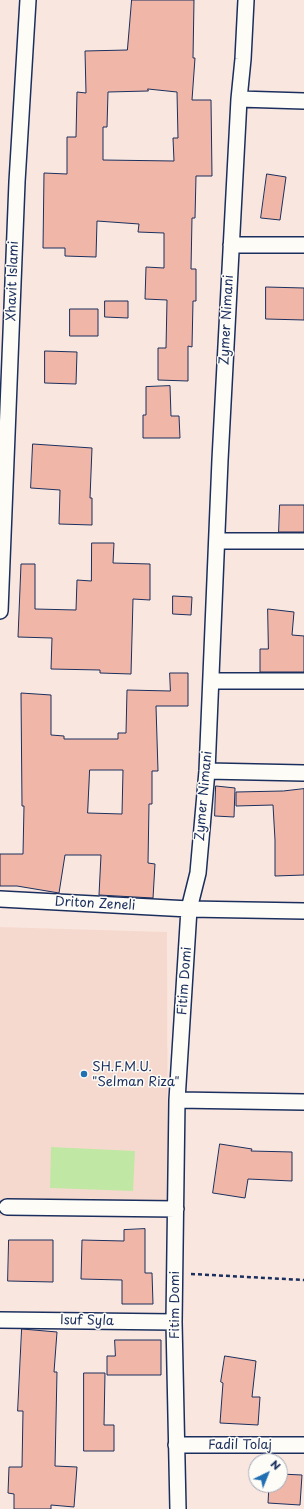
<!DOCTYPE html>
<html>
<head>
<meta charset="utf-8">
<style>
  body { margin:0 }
  #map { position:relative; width:304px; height:1509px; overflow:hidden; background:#f9e7df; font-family:"Playpen Sans",sans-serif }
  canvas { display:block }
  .north { position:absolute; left:248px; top:1453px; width:40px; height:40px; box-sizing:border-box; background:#fdfcf7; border:1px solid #a3aaba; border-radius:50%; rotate:43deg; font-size:11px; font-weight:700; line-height:16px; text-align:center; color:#1b2f5e }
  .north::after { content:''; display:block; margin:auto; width:14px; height:18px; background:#1f6fb2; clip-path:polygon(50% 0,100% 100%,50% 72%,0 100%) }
</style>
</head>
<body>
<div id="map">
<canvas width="304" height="1509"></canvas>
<div class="north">N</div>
</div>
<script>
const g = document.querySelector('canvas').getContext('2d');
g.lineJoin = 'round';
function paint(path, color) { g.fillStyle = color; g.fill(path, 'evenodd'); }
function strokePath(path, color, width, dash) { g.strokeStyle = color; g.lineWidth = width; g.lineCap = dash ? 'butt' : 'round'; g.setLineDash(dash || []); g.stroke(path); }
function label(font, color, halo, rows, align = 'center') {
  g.font = font + ' "Playpen Sans",sans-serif'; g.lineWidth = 3; g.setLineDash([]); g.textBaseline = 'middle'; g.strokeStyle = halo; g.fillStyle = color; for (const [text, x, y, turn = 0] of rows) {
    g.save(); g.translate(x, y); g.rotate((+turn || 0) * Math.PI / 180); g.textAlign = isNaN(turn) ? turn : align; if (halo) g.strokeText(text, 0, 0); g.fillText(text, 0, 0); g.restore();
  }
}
paint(new Path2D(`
  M0,927l167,5 1,285 -168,-1z`), '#f6d9ce');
paint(new Path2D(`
  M51,1147l84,4 -2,40 -83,-3z`), '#c0e8a4');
const building = new Path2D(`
  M132,0h62l-1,58h2l-3,42h19l1,76h-16l-1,42h-3l-1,51h5v32h-3l-1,46 -4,-1v35l-30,-1v-32h8l1,-48 -22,-1 1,-32 18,1v-35l-26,-1 1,-8 -42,-3 -1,36 -31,-1v-8h-22l1,-75 23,1v-37h9l1,-45 9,1 -1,-42 42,-1zM148,89l29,3 1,46h-5l1,23 -71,-1v-33h4l1,-35 40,-1z
  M267,174l19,3 -6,43 -19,-2z
  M266,287l38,1v32l-38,-1z
  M105,301h23v17l-23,-1z
  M70,309h28v27h-28z
  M45,351l32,1 -1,32 -31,-1z
  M170,386l1,30h8l1,22h-37v-23h3v-28z
  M33,444l59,4 -2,50h2v27l-33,-1 1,-34 -29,-2z
  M280,505h24v27h-25z
  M92,543h22l-1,20 37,1v36l-17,-1 -2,75 -31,-1v-3l-49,-1 1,-31 -34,-1 3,-73h14v45l41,1 1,-30 14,1z
  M173,596l19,1 -1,18 -18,-1z
  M268,609l26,3 -2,23 12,1v36h-44v-23h8z
  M170,673h18v33h-32l2,65h-6v33h-3l-1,59 7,1 -2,34 -54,-3 2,-40h-36l-6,38 -42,-7h-17v-32h23l1,-48h-2l-1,-113 30,2v40l13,1v3h54v-6h8l1,-43 43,1zM90,770h33l-1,44 -34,-1z
  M216,786l19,2 -1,29 -19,-1z
  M304,789v86l-29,1v-36l-2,-35 -37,1v-14l47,-1z
  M220,1144l32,5 -1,2 41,1v29l-44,-2 -3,19 -32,-5z
  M145,1229v44h7l1,31h-31v-24l-41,-1 1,-39 42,1v-11z
  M9,1240h44v42l-45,-1z
  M22,1329l35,3 -3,40h3l-2,94 22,1 -3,40 -23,-2v4h-37v-15l-6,-1 1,-26h13l1,-56h-5z
  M115,1340h46v35h-54v-19h8z
  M225,1356l31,5 -4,36h8l-2,28 -38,-2 3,-40 -2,-1z
  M84,1373h21l-1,52h10v26h-30z
  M280,1474l22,1 -2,30 -32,-2 1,-18h11z`);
paint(building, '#f0b7a8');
strokePath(building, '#1b2f5e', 1);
const street = new Path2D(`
  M239,99l65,2
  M231,245h73
  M217,541h87
  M0,611l17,-429 11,-182
  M211,681h93
  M207,771l97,2
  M0,899l189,10 115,2
  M177,1100l127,2
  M7,1207l169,2
  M0,1320l174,2
  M176,1445h128
  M178,1509l-4,-187 3,-222 12,-191 9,-36 9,-102 13,-311 19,-361 4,-40 3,-59`);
strokePath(street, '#1b2f5e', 18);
strokePath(new Path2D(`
  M191,1274l113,6`), '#1b2f5e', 2.5, [4, 3]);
strokePath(street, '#fdfcf7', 15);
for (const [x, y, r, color] of [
  [84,1074,4,"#1f6fb2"]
]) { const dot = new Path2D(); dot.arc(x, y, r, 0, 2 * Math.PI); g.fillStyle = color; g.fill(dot); strokePath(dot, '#fdfcf7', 1.5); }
label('13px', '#1b2f5e', '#fdfcf7', [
  ["Xhavit Islami",13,281,-88],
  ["Zymer Nimani",227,320,-87],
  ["Zymer Nimani",204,796,-85],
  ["Driton Zeneli",95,904,3],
  ["Fitim Domi",185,981,-86],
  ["Fitim Domi",175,1305,-90],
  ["Isuf Syla",87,1321,1],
  ["Fadil Tolaj",240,1445]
]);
label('13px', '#1b2f5e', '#fdfcf7', [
  ["SH.F.M.U.",92,1067],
  ["\"Selman Riza\"",92,1082]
], 'left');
</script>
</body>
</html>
